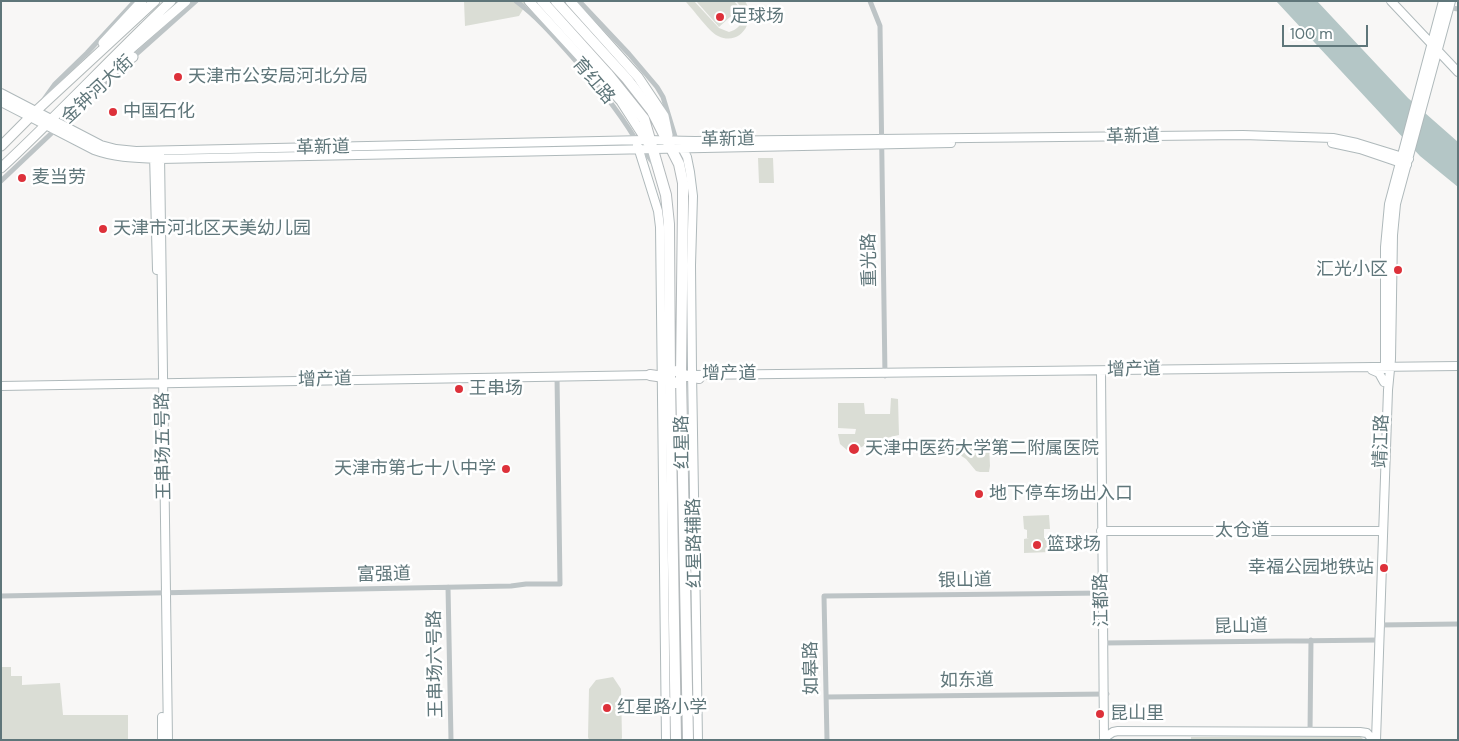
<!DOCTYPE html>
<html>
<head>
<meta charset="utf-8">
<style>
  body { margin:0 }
  #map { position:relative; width:1459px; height:741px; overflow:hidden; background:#f8f7f6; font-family:"DM Sans",sans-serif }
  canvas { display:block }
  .frame { position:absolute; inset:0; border:2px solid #5f767a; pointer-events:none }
  .scale { position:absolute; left:1282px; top:25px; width:86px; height:22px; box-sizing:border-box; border:2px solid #5f767a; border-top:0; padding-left:6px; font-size:15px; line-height:18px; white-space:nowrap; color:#5f767a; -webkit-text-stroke:4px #fff; paint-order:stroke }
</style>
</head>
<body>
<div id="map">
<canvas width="1459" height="741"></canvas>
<div class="frame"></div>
<div class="scale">100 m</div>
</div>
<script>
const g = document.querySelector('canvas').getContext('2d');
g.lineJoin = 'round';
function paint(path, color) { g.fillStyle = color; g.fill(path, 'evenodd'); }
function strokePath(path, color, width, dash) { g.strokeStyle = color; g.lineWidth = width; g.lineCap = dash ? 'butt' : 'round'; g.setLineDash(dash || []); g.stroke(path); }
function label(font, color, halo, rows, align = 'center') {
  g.font = font + ' "DM Sans","Noto Sans SC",sans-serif'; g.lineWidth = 5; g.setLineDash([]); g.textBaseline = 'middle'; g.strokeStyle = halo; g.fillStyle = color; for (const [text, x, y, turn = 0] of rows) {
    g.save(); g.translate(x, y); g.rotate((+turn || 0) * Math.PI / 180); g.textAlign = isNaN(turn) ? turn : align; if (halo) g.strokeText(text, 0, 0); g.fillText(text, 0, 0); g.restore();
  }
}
paint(new Path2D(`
  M464,1h64l-9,15 -54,10z
  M685,1h9l25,27 10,4c16,-4 17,-20 7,-31h9c12,19 -4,46 -27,35 -10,-5 -24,-26 -33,-35z
  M696,1h38l6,7 -21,19z
  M758,158h15l1,25h-15z
  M891,398l7,1 1,36 -26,6 -19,10 -7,-1 -7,-6 -2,-10h17l1,-5 -18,-1v-25h26l1,11h25z
  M952,442l37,1 1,23 -1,6h-9l-4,-1 -10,-12 -15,-10 -2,-5z
  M1049,515l1,14h-6v9h6v14l-26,1v-14l5,-1h-2v-8l-3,-1 -1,-13z
  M1,667h10v9h11v9l38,-2 3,32h65v25h-127z
  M613,677l8,12 1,49 -1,2h-32l-1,-3 1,-48 7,-9z
  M1191,737h170l3,3h-173z`), '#daddd5');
paint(new Path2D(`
  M1276,1h41l91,97 50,44v45l-38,-31z`), '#b4c6c6');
const secondary = new Path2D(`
  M1391,1l67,71
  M1,93l100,52 15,4 20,2 509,-11 50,1 548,-6 90,3 24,5 52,16
  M1,102l93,48c22,8 43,8 66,9l791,-16
  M1332,143l28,6 47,16
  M637,144l21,67 2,16 6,513
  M680,144l7,13 3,15 3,24 -2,69 1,106 6,369
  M154,154l3,116
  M160,154l8,586
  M1385,369v-122l4,-43 54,-203
  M1372,370l7,3 5,9
  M1101,371l3,369
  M693,375l765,-9
  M1,386l653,-11
  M1101,531h282
  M162,717v23
  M1104,738l9,-6 5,-1 242,1 7,1 6,7
  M1376,740l12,-350 3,-31 2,-124 3,-31 55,-203`);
const primary = new Path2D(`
  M529,1l92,100 29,45
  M570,1l68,76 26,39 4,19
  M103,43l39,-42
  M112,65l74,-64
  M88,88l45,-31
  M1,146l35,-35 119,-110
  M1,168c58,-54 112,-112 170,-167`);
const highway = new Path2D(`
  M542,1l65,72 37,46 22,76 3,29 1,156 6,360
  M556,1l71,78 25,32 27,53 4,19v21l-2,171 7,365
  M677,371l6,4 16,3
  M650,375l14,2 11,6`);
strokePath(secondary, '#afb9bb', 10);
strokePath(primary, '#b1b9ba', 11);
strokePath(highway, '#b3b9bb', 12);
strokePath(new Path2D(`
  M516,1c20,15 36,33 52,51 25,28 49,56 68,88
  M579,1l50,53 28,33 6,10 14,46
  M870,1l10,25 5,350
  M1442,6l16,3
  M131,59l65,-58
  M45,98l10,-14 32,-31 48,-52
  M643,149l11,15
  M1,181l111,-105
  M448,587l3,153
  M1,596l510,-10 15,-2h34l-3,-208
  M1379,625l79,-1
  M1103,643l276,-3
  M826,697l281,-3
  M1310,732l1,-92
  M827,740l-3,-144 281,-3`), '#bdc4c6', 5);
strokePath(secondary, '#fff', 8);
strokePath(primary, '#fff', 9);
strokePath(highway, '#fff', 10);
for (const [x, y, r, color] of [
  [720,17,5,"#dd313a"],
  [178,77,5,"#dd313a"],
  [113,112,5,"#dd313a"],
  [22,178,5,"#dd313a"],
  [103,229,5,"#dd313a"],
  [1398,270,5,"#dd313a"],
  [459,389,5,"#dd313a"],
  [854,449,6,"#dd313a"],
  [506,469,5,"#dd313a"],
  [979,494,5,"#dd313a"],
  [1037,545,5,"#dd313a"],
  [1384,568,5,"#dd313a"],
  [607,708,5,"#dd313a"],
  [1100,714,5,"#dd313a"]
]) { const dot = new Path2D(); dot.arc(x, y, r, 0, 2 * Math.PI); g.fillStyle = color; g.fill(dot); strokePath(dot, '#fff', 2); }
label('18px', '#5f767a', '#fff', [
  ["足球场",730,17],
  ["天津市公安局河北分局",188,77],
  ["中国石化",123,112],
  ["麦当劳",32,178],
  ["天津市河北区天美幼儿园",113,229],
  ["汇光小区",1388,270,"right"],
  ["王串场",469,389],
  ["天津中医药大学第二附属医院",865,449],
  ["天津市第七十八中学",496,469,"right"],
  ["地下停车场出入口",989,494],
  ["篮球场",1047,545],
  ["幸福公园地铁站",1374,568,"right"],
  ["红星路小学",617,708],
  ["昆山里",1110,714]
], 'left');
label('18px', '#5f767a', '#fff', [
  ["育红路",593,81,50],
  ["金钟河大街",98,90,-43],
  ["革新道",1133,137,-1],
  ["革新道",728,140,-1],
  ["革新道",323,148,-1],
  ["重光路",870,260,-91],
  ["增产道",1134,370,-1],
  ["增产道",729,374],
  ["增产道",325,380,-1],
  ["靖江路",1382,441,-88],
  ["红星路",683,442,-91],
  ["王串场五号路",164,446,-91],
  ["太仓道",1242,531],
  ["红星路辅路",695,543,-91],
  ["富强道",384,575,-1],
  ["银山道",965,581,-1],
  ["江都路",1102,600,-91],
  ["昆山道",1241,627,-1],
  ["王串场六号路",436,664,-91],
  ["如皋路",812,668,-91],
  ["如东道",967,681,-1]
]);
</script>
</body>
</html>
